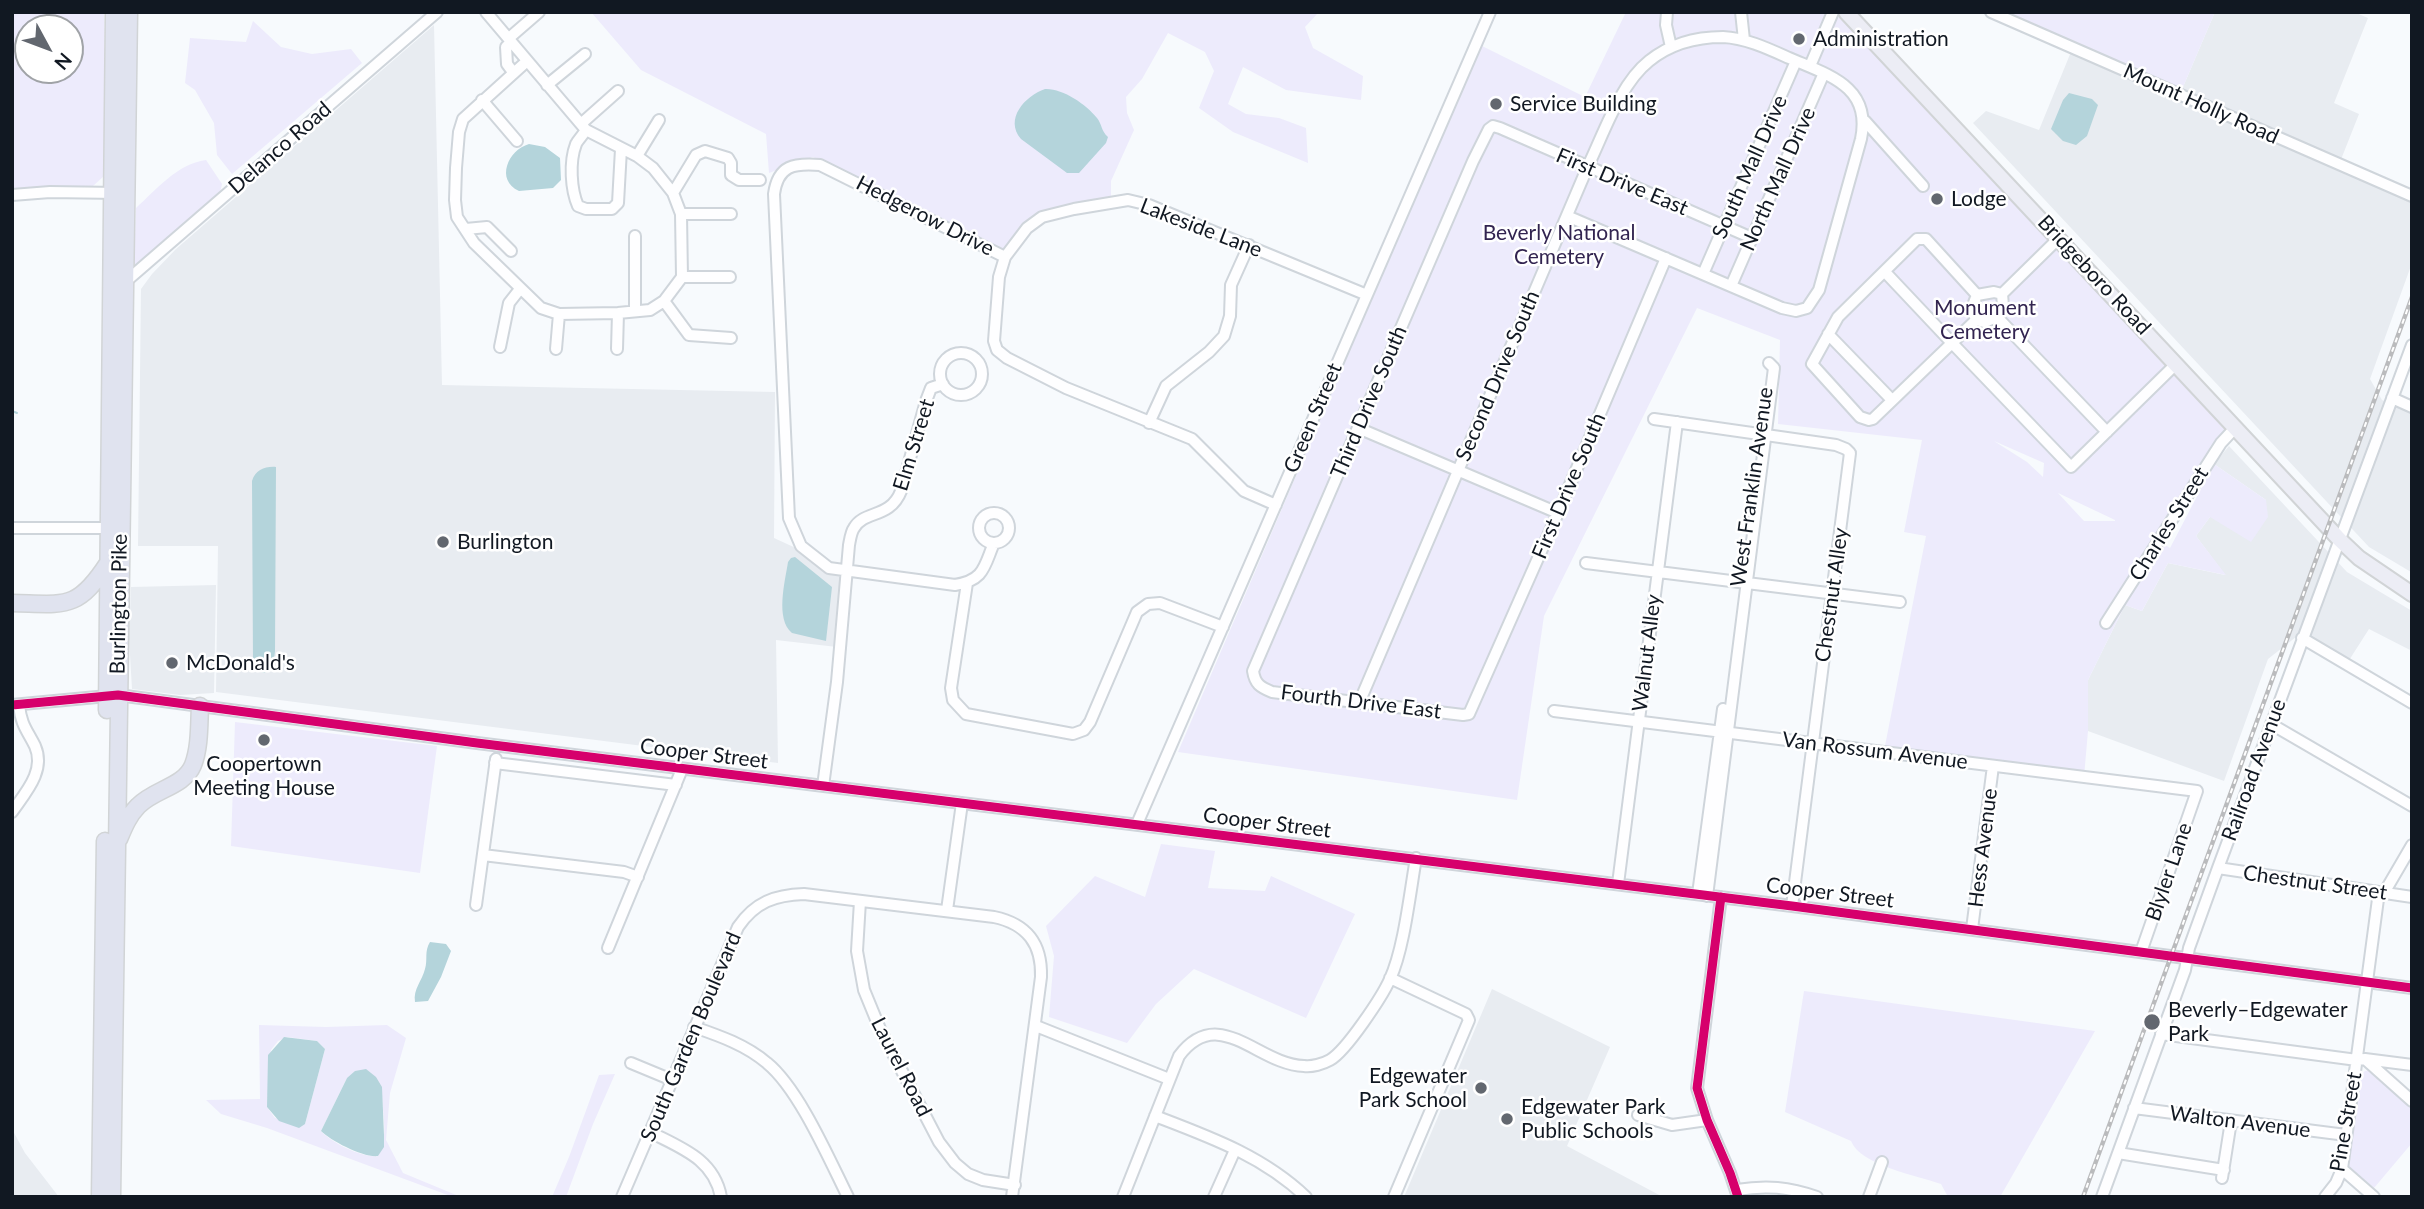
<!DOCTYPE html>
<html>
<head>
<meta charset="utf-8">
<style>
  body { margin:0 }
  #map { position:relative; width:2424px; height:1209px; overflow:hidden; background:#f7fafd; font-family:Lato,sans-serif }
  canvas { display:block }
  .frame { position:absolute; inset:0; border:14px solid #111822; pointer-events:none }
  .north { position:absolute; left:14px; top:14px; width:70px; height:70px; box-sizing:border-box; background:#fff; border:2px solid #a0a3a7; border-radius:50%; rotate:131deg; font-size:19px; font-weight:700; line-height:28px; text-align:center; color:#111822 }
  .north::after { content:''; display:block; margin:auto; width:24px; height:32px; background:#62676f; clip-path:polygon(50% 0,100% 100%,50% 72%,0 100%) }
</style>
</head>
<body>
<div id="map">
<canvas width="2424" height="1209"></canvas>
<div class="frame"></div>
<div class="north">N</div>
</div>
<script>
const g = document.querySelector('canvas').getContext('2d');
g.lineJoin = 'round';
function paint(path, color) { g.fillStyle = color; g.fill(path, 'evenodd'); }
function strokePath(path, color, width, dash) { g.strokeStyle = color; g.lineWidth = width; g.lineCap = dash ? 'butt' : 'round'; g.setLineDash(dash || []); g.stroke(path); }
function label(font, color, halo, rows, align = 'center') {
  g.font = font + ' Lato,sans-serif'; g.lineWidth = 5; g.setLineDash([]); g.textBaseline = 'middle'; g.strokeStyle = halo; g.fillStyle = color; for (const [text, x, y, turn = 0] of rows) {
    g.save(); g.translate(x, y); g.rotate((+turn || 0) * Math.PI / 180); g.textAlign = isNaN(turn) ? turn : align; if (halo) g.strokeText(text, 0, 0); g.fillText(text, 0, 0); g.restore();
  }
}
paint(new Path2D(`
  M2215,12h139l14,6 -34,85 25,11 -19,48 72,31v70l-42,116 12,21 30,13 -1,159 -42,-25 -396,-424 13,-12 53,19 34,-83 107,47z
  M434,25l8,360 333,7 -1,146 74,34 -11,75 -61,-7 2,123 -562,-71 2,-146h-80l3,-257 11,-15 24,-25z
  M2229,446l118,126 65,39v40l-43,-22 -23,36 -44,-27 -6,-1 -28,22 -44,122 -136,-50v-51l37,-75 17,6 26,-48 57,12 -29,-39 14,-19 56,-17 -52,-36z
  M216,585l-2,108 -34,2 -48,-6 -3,-51 2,-51z
  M1492,989l118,58 -43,99 96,51h-259z
  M12,1129l13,24 34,44h-47z`), '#e8ecf1');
paint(new Path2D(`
  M12,12h92l2,139 -2,25 -11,10 -81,4zM28,28h42v42h-42z
  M591,12h728l-14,15 8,21 50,28 -2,24 -75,-10 -43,-23 -15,37 18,10 33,4 27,10 2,35 -75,-31 -34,-24 15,-37 -9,-19 -37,-19 -26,46 -16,18 1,16 7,17 -23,51v15c-38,8 -91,16 -107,56l-191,-95 -44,16 -3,-39 -125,-64z
  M1626,12h210l395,410 -72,119 11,7 44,-84 52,36 2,17 -17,25 -41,-25 -14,19 30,39 -58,-12 -26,48 -17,-6 -37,75v51l-4,46 -200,-26 42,-215 -22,-4 18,-92 -144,-16 2,-84 -83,-32 -153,308 -27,184 -339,-48 302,-707 105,52zM1994,441l50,22 -1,14 -16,-15zM2058,493l57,27v1h-31z
  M1993,12h222l-35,82z
  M253,21l28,26 31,7 39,-5 11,14 -130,111 -15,-19 -3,-32 -19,-33 -10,-7 5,-45 56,4z
  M206,160l16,24 -2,9 -83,73 -3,-3 2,-55c21,-19 41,-44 70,-48z
  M235,722l202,24 -17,127 -189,-27z
  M1161,844l54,7 -7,37 57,3 6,-15 84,38 -49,104 -112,-49 -38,35 -29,39 -78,-26 5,-61 -8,-30 49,-50 50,21z
  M1804,991l291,40 -95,166h-52l-7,-13c-23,-8 -81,-19 -90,-43l-66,-29z
  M259,1025l67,2 61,-2 19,13 -16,55 -4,47 17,33 58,24h-8l-186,-69 -46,-14 -15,-14 54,-1zM287,1037l30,4 8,8 -20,75 -30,-6 -8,-11 4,-57 7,-9zM347,1078l35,10c-1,21 8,49 -4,68 -16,2 -46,-13 -57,-25z
  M2370,1070l42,36v37l-38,45 -25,-21 11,-91 5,-5z
  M615,1074l-22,50 -27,73h-14l17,-40 30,-82z`), '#edebfc');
paint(new Path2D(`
  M1045,89c17,-1 41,15 52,29 5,6 4,13 11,19l-2,6 -27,30h-12l-46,-34c-17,-20 4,-43 24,-50z
  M2069,93l23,6 6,6 -11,31 -11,9 -13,-4 -12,-12 12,-29z
  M529,144l16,3 15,11 1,22 -8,8 -34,3c-24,-11 -11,-41 10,-47z
  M276,467l-1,184 -2,16 -9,6 -7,-3 -4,-6 -1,-183c3,-11 14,-15 24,-14z
  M795,557l37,30 -6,54 -34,-8c-17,-14 -7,-51 -4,-71l3,-4z
  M430,942l16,2 5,7 -10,26 -13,24 -13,1c-2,-13 7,-21 10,-33 3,-10 -1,-17 5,-27z
  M284,1037l33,4 8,8 -20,75 -6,4 -20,-7 -12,-14 1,-52z
  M366,1069l10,8 6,10 2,48v12l-6,9c-14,2 -47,-15 -57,-25l26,-53 8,-7z`), '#b4d4db');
strokePath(new Path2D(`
  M12,411l5,2`), '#b4d4db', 2);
const minor = new Path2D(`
  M486,12l100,118 51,26 16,12 20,25 8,21 1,63 -18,24 -14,9 -32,3 -59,1 -18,-6 -67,-65 -17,-26 -2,-17 1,-32 3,-36 4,-13 63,-57
  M1667,12l-1,13 5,22
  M1741,12l3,28
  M1991,12l421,184
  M509,38l30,-26
  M511,42l-5,5 1,17 6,8
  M1810,66l23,-54
  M547,85l38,-31
  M482,100l35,41
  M1865,121l58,65
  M582,123l36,-32
  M586,130c-3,5 -8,10 -10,14 -7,18 -5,46 2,62l8,3h26l6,-6 3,-54
  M637,156l22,-36
  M673,193l23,-38 9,-4 23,7 3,5v12l8,5h21
  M12,195l38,-3 68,1
  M681,214h50
  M466,229l21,-2 24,24
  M635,236v75
  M1666,258l-108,255 -89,201 -6,1 -191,-23c-12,-5 -17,-8 -19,-21l220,-510 16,-32 4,-3 7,2 252,110
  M1885,272l67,71 -79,76 -4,1 -9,-3 -48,-53 26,-47 79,-78h9l51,56
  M1703,274l93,-213
  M682,277h48
  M124,283l313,-271
  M1731,286l93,-213
  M2002,294l57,-56
  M664,301l25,34 42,3
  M1997,317l110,115
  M1976,320l-4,-12 5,-13 17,-3 8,2 1,12 -6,11 -13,5 -8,-2 -24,23 119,124 105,-103
  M1828,334l64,66
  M500,347l9,-44 11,-14
  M556,349l3,-35
  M617,349l1,-36
  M940 374a21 21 0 1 1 42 0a21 21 0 1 1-42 0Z
  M2392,398l20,9
  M1654,419l182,26 10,4 4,4 -58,453
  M1149,423l17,-37 43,-34 15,-16 6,-20 1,-31 18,-40
  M1358,428l200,85
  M1276,505l-32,-14 -52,-52 -126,-51 -59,-30 -10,-8 -3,-9 5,-64 6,-20 22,-29 15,-11 32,-8 54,-9 21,5 218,90
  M979 528a15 15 0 1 1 30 0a15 15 0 1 1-30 0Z
  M12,528h97
  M994,543c-10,23 -9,37 -39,42l-126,-17 -28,-22 -12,-28 -15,-324c4,-29 20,-31 46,-29l185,92
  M1586,563l314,39
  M967,583l-16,105 2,12 13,14 107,20 11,-4 6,-8 47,-110 11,-8 12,-1 63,24
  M2106,623l115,-180 14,-15
  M2302,638l110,65
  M1359,703l229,-537c16,-33 32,-82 61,-105 21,-17 48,-24 74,-24 23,1 46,12 66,21 39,17 83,28 72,81l-42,151 -12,18 -11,3 -14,-3 -215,-92
  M12,705l106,-10 359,48 1315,163 620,82
  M1554,711l643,80 -56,161
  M2271,724l141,82
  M495,763l181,22
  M823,786l14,-104 12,-137c1,-5 2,-13 5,-17 10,-18 36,-9 47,-37l25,-90 5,-13 12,-4
  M12,812c13,-19 34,-41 23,-66 -8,-16 -14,-21 -16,-41
  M1137,824l353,-812
  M483,855l141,17 14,5
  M2218,868l194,29
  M1618,884l59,-462
  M1698,894l25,-185
  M1707,896l67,-528 -5,-5
  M1721,897l-24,191 10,32 23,53 8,24
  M860,901l-3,50 7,39 16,39 59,113 16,21 13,11 15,6 32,5
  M476,905l20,-146
  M947,910l15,-107
  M1972,929l21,-163
  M608,948l74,-179
  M1390,978l76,36 3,6 -75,177
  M1036,1026l133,53
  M694,1027c26,9 52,18 73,36 32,26 62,96 81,134
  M2161,1034l196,26 8,-1 47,6
  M2365,1059l47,42
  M631,1063l41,17
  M2134,1108l212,27
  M1638,1115l34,10 35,-5
  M1155,1116c55,21 108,40 151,81
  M650,1132c31,16 64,27 71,65
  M2118,1153l106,17
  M2342,1169l32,28
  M2222,1178l9,-57
  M1737,1190c29,-5 52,-3 80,7
  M622,1197l116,-270c17,-25 37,-32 66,-33l190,23c33,7 48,27 47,60l-29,220
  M1123,1197l56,-141c40,-53 79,9 125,10 8,1 19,-2 26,-6 16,-9 52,-63 60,-81 14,-30 20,-87 26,-121
  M1214,1197l21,-47
  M1869,1197l13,-35
  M2102,1197l83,-227 4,-22 29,-80 194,-523
  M2325,1197l11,-14 6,-14 36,-270 6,-6 28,-48`);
const major = new Path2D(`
  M1846,12l494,528 19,18 53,36`);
const highway = new Path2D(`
  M12,603c53,1 65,8 96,-40
  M107,710l7,-698
  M119,839c5,-12 10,-24 19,-33 16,-17 46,-19 55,-41 7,-18 6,-41 7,-59
  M100,1197l5,-356
  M112,1197l17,-1185`);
strokePath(minor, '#cfd5db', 14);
strokePath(major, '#d1d4d6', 18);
strokePath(highway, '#d1d4d6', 19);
strokePath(minor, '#fefeff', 10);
strokePath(major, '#ecedf5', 14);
strokePath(highway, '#e0e3ef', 16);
const rail = new Path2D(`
  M2083,1197l329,-900`);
strokePath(rail, '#babbbd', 4.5);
strokePath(rail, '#fff', 2, [5]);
strokePath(new Path2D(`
  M12,705l106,-10 359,48 1315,163 620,82
  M1721,897l-24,191 10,32 23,53 8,24`), '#d6006c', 9);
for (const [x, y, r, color] of [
  [1799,39,7,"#62676f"],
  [1496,104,7,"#62676f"],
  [1937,199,7,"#62676f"],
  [443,542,7,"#62676f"],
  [172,663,7,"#62676f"],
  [264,740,7,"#62676f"],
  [2152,1022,9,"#62676f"],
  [1481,1088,7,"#62676f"],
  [1507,1119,7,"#62676f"]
]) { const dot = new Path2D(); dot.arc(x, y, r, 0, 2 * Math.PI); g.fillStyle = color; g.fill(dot); strokePath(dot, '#fff', 2.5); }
label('21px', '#111822', '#fff', [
  ["Administration",1813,39],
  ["Service Building",1510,104],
  ["Lodge",1951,199],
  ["Burlington",457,542],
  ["McDonald's",186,663],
  ["Coopertown",264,764,"center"],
  ["Meeting House",264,788,"center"],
  ["Beverly–Edgewater",2168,1010],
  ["Park",2168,1034],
  ["Edgewater",1467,1076,"right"],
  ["Park School",1467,1100,"right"],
  ["Edgewater Park",1521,1107],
  ["Public Schools",1521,1131]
], 'left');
label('21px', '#111822', '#fff', [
  ["Mount Holly Road",2201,104,24],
  ["Delanco Road",280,148,-41],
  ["South Mall Drive",1750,167,-66],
  ["North Mall Drive",1778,179,-66],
  ["First Drive East",1622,182,23],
  ["Hedgerow Drive",925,216,27],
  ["Lakeside Lane",1201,228,21],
  ["Bridgeboro Road",2094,275,47],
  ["Second Drive South",1498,376,-67],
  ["Third Drive South",1369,402,-67],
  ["Green Street",1313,418,-67],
  ["Elm Street",914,445,-73],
  ["First Drive South",1569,486,-67],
  ["West Franklin Avenue",1752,487,-82],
  ["Charles Street",2169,524,-58],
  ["Chestnut Alley",1832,595,-82],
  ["Burlington Pike",119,604,-89],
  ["Walnut Alley",1647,653,-83],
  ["Fourth Drive East",1361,702,7],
  ["Van Rossum Avenue",1875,751,7],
  ["Cooper Street",704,754,7],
  ["Railroad Avenue",2254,770,-70],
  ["Cooper Street",1267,823,7],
  ["Hess Avenue",1983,848,-83],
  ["Blyler Lane",2169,872,-71],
  ["Chestnut Street",2315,883,8],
  ["Cooper Street",1830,893,7],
  ["South Garden Boulevard",691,1037,-67],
  ["Laurel Road",901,1067,63],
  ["Walton Avenue",2240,1122,7],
  ["Pine Street",2346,1122,-80]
]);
label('21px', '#322450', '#fff', [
  ["Beverly National",1559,233],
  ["Cemetery",1559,257],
  ["Monument",1985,308],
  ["Cemetery",1985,332]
]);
</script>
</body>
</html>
